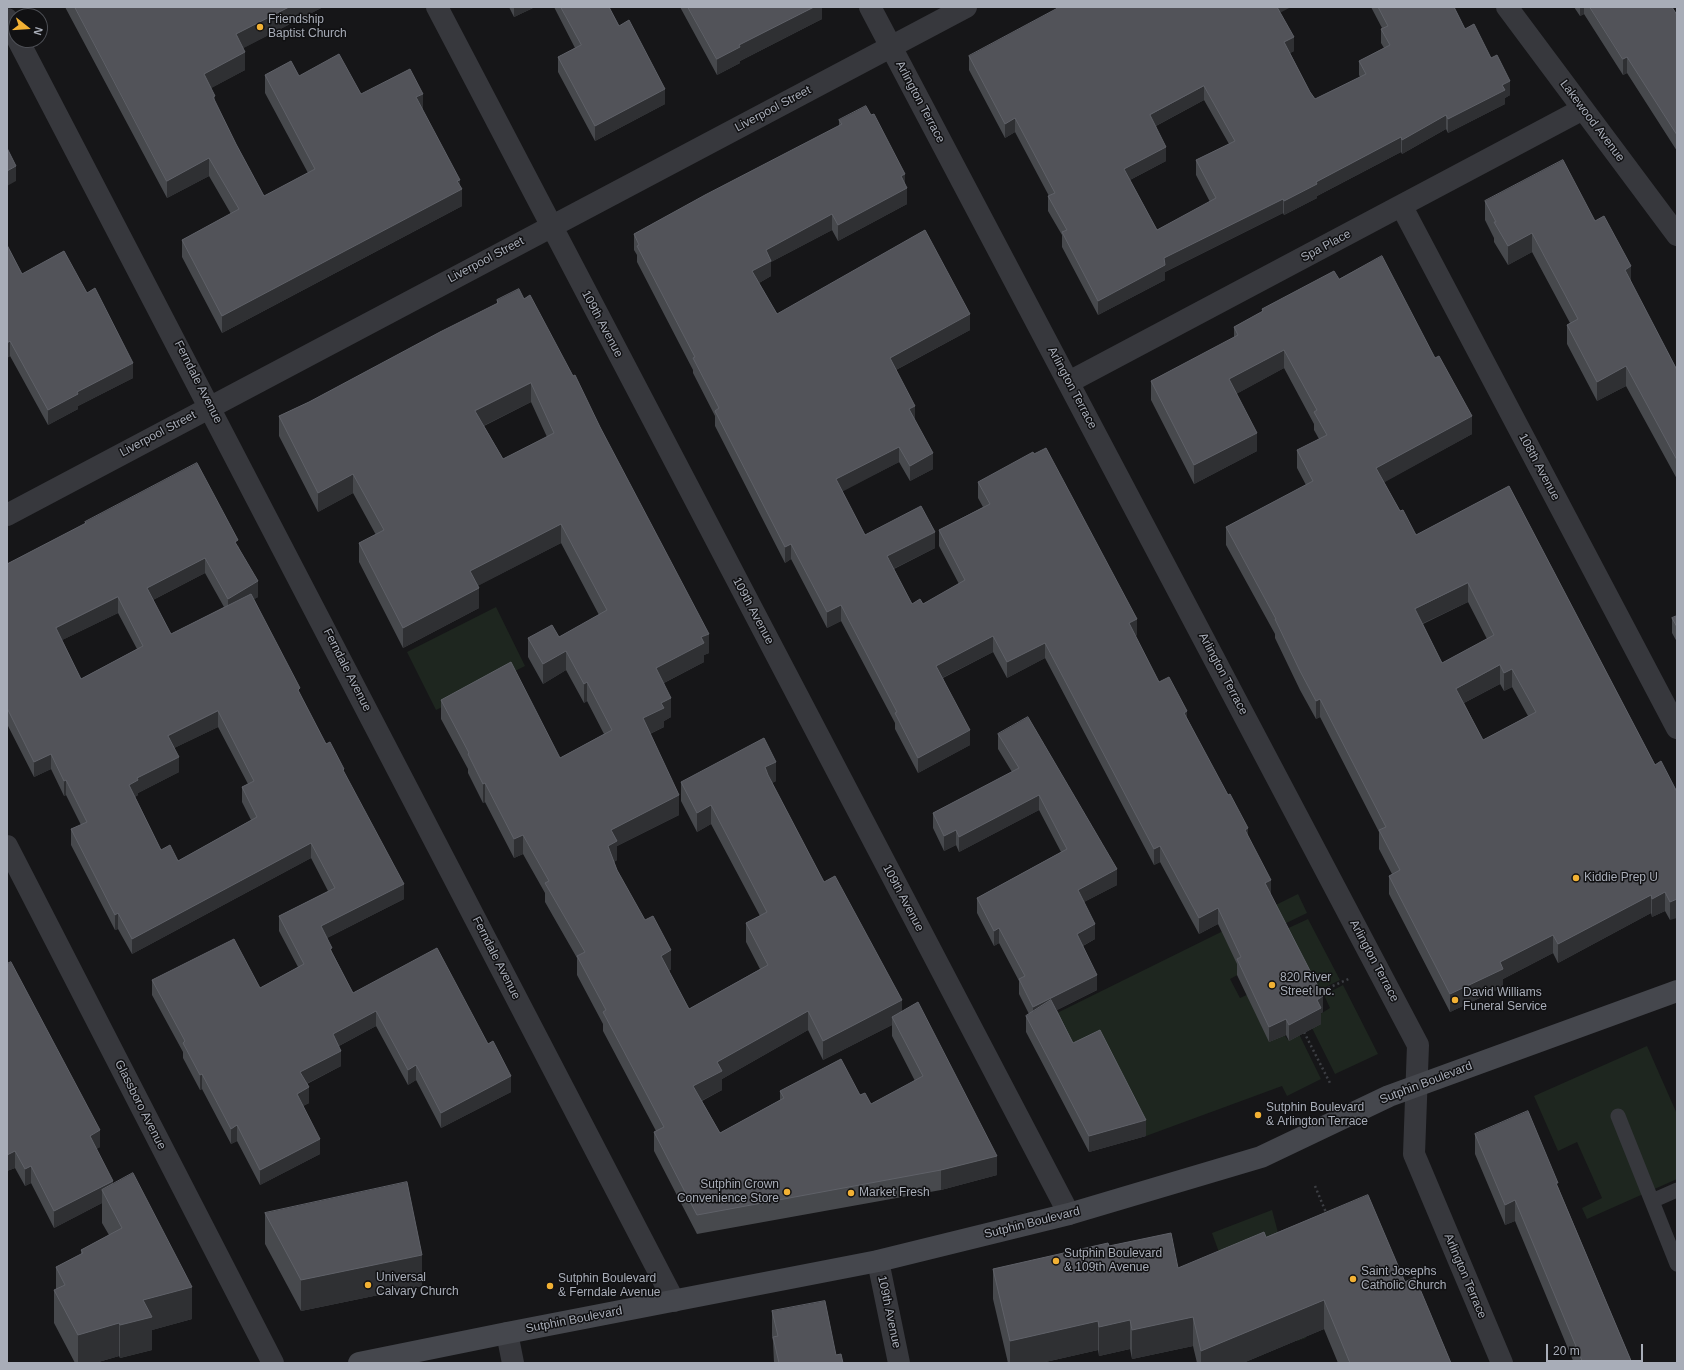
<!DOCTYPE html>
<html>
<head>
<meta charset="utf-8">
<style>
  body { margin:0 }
  #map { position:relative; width:1684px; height:1370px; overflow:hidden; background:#161618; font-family:Helvetica,sans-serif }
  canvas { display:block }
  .frame { position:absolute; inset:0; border:8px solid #a8adb8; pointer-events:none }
  .north { position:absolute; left:8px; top:8px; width:40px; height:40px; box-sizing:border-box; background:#111113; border:1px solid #4d4f55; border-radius:50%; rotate:107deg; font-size:11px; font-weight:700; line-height:16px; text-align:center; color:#a8adb8 }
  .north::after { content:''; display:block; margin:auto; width:14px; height:18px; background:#f2b134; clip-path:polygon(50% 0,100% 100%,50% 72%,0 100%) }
  .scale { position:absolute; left:1546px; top:1344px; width:97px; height:18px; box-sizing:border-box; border:2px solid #a8adb8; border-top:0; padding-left:5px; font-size:12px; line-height:14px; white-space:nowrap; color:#a8adb8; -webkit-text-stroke:3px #111113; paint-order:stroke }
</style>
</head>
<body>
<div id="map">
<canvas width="1684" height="1370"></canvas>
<div class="frame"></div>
<div class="north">N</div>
<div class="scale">20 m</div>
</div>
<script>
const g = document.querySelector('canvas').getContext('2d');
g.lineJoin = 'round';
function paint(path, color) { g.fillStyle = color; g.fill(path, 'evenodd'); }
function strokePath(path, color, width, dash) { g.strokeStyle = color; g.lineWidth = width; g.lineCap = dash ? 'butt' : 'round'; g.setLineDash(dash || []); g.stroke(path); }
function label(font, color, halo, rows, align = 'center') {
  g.font = font + ' Helvetica,sans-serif'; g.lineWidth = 3; g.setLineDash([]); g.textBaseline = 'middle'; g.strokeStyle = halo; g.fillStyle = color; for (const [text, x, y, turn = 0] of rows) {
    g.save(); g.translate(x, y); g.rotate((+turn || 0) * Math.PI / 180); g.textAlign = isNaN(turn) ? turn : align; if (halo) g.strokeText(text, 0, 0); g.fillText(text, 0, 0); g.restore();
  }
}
paint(new Path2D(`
  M496,607l29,59 -89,44 -29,-58z
  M1298,894l9,19 -29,14 -37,46 -11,6 10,19 13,-6 35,48 11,-6 22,45 -34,17 -5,-10 -136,50 -46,-90 -27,13 -22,-43z
  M1308,919l32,61 -27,13 -31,-62z
  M1343,985l35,69 -43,20 -23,-46 5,-12 13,-8 -6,-13z
  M1647,1046l30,68v65l-90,40 -5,-11 20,-10 -25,-56 -19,9 -24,-55z
  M1272,1210l34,128 -9,3 -69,-64 -16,-44z`), '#1e261f');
strokePath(new Path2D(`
  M1319,992l32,-14
  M1304,1032l27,53
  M1315,1186l12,29`), '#3d3f44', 2.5, [2, 3]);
strokePath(new Path2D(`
  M1618,1116l59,148
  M1652,1201l25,-11`), '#37383d', 15);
strokePath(new Path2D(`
  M437,7l632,1207
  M870,7l548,1038 -4,109 88,209
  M1507,7l170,228
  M7,19l9,17
  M18,40l656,1261
  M1402,207l275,521
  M1069,382l514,-273
  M7,515l959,-508
  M7,846l266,517
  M878,1261l21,102
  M507,1333l6,30`), '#37383d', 22);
strokePath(new Path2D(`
  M359,1363l148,-30 371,-72 191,-47 192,-57 128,-61 288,-105`), '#45474d', 22);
paint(new Path2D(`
  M65,7h258l-80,41 2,22 -34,18 4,14 21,42 28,52 44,-23 -43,-80v-18l34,1 124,35 37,75 2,20 -240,127 -40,-76v-17l49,-26 -22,-38 -42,22z
  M509,7h26l-21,10z
  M554,7h55l10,19 46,78 -70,37 -37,-69v-15l17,-9z
  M680,7h142v12l-82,42v2l-23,12z
  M1371,7h83l11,22 26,29 19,37 -5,3v6l-57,29 -2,-4 -44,25 -1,-2 -84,44v2l-33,17 -1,-2 -118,59v8l-67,35 -36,-68v-12l-14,-24v-15h1l-34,-64 -10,6 -36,-68v-14l311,-43 14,38 -4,2 20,39 5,7 45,-22 -1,-2v-14l25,-13 -3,-5v-14l1,-1zM1204,100l25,44 -33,16v15l14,27 -53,28 -27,-50 36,-19 -10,-35z
  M1574,7h98l5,8v136l-50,-78 -4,2 -39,-61 -4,2z
  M839,120l66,66 2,18 -69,37 -6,-11 -61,32v14l-12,7 18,31 193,16 -74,40 37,99 -23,12 -11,-19 -57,29 23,44 70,13 -41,21 18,35h11l36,-20 -20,-38v-16l44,-23 -5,-9v-16l159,153 -2,1 24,46 28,36 61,119 23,58 52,117 -2,1v11l-32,17 -3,-6 -17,7 -32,-67v-11l-19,-40 -19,10 -39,-72 -6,3 -109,-207 -38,20 -14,-26 -50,26 27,67 -52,28 -23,-44v-6l-54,-102 -14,7 -36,-69 -6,4 -70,-137v-10l-22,-43v-3l-56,-108v-7l-3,-5v-16l205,-108z
  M1485,201l110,20 36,62 46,87v109l-51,-93 -29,15 -30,-57v-19l3,-2 -38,-71 -24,13 -14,-23v-4l-9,-18z
  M7,245l15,29 111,104 -55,28v3l-30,16 -38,-69 -3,2z
  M1339,279l133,155 -88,48 16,29 16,24 93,-49 146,279 22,27 -7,128 -5,-9 -13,6 -1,-4 -93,50 -5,-10 -50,26v8l-53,25 -61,-118v-18l3,-2 -13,-25v-17l-59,-115 -4,2 -16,-29 -25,-52v-4l-49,-89v-18l80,-42 -9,-17v-18l22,-11 -5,-9v-6l-30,-56 -48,26 21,57 -63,33 -43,-84v-19l83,-43v-11l28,-15v-3zM1468,602l19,37 -45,24 -19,-39zM1500,684l4,7 8,-4 16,29 -45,24 -19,-37z
  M524,299l76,128 109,226 -5,2v7l-40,21 7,34 -7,4v6l-14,7 29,81 -62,31v14l-3,2 3,8 54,99 -2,2 20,38 71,-40 -14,-27v-19l14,-7 -49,-92 -14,8 -16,-31v-19l95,-1 -4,2 52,99 78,129 95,164 -56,15 -244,44 -43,-83v-19l2,-1 -53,-100v-7l-26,-49v-17l-32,-56v-9l-22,-39 -9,4 -29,-56 -2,1 -15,-30v-4l-27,-50v-19l119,58 44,-24 -17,-33 -3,2 -18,-33 -23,14 -15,-27v-19l31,-1 40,-22 -38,-72 -84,43 2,22 -76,40 -44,-86v-19l17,-8 -23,-42 -35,19 -39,-76v-20l30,-14 188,-98v-4zM531,402l16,35 -44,22 -19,-33zM892,1025v11l23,45 -44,23 -11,-9 -80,-4v9l-60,33 -18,-32 20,-11v-11l86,-49 15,30z
  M85,522l153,24 20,51 -4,2 46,95 26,50 18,29 60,126 -77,39 5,14 21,41 158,99 -70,36 -25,-48 -8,5 -32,-59 -37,20 2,20 -34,18 2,19 -6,3 17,48 -60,31 -23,-44 -6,3 -29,-55 -2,1 -17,-32v-6l-31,-57v-15l108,8 38,-21 -19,-36v-15l49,-25 -17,-33 -179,96 -14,-25 -3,1 -44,-85v-16l10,-4 -15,-30 -2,1 -13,-27 -17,8 -27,-53v-160l78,-40zM205,573l19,34 -53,27 -18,-34zM118,613l19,36 -56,30 -19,-39zM218,727l30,57 -6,3v15l9,18 -73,41 -17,-11 -26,-53 3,-2v-2l41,-21 -5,-24z
  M1677,616v26l-5,-9v-15z
  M998,734l119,151 -33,17 11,37 -12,7 14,44 -40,20 16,33 73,93 -57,16 -63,-120v-16l3,-2 -10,-20v-13l-20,-38 -5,3 -17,-33v-15l84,-46 -22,-42 -80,42 -3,-7 -12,6 -11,-23v-15l79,-41 -14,-23z
  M7,964l93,183 -4,2 17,35 79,135 -40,11v20l-32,8 -1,-2 -24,7h-20l-21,-40v-33h2v-23l25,-13v-4l28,-15 -7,-12v-20l-48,25 -23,-45 -6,3 -10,-18 -8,3z
  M1475,1134l83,53 74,176h-58l-59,-142 -10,4 -30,-71z
  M265,1213l157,73 -121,25 -36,-67z
  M1266,1237l139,45 46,81h-113l-14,-34 -81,34h-46l-4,-17 -61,13 -2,-10 -31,7 -1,-6 -57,13h-33l-15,-64v-30l116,-23 69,22z
  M772,1311l64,44 7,8h-69l-1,-22 -1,-5z`), '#47494d');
paint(new Path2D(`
  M289,7h34l-87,45v-18z
  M514,7h21l-21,10z
  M814,7h8v12l-82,42v2l-23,12v-16l22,-14z
  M1274,7h17l-17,9z
  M1580,7h4v7l-4,2z
  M1294,37v14l-10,5v-14z
  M245,52v18l-41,22v-18z
  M1627,57v16l-4,2v-16z
  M1510,81v14l-5,3v6l-57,29v-14l54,-34z
  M1204,86v14l-54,29v-14z
  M665,89v15l-70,37v-15z
  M423,94v17l-7,-14z
  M215,96v17l-2,-16z
  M1446,115v14l-44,25v-14z
  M1015,118v14l-10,6v-14z
  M1401,137v15l-84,44v2l-33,17v-14l32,-19z
  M1166,147v14l-42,22v-14z
  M209,158v18l-42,22v-17z
  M16,166v15l-9,5v-15z
  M905,174v15l2,-1v16l-69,37v-16l63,-49z
  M460,180v10l2,-1v17l-240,127v-17z
  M1283,199v14l-118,59v8l-67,35v-14l66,-43z
  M832,214v16l-61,32v14l-19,11v-16l14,-21z
  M8,217v15l-1,1v-15z
  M1532,233v19l-24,13v-19z
  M1631,266v19l-6,-15z
  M970,314v16l-80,43v-15z
  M10,341v15l-3,2v-15z
  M1284,350v18l-55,30v-19z
  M133,363v15l-55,28v3l-30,16v-15l29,-18z
  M1626,366v20l-29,15v-19z
  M531,383v19l-56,28v-19z
  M915,406v16l-6,-13z
  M1472,416v18l-96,53v-19z
  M1257,433v18l-63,33v-19z
  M899,447v15l-63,33v-16z
  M933,453v16l-23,12v-15z
  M353,474v19l-35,19v-19z
  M561,524v19l-91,47v-19z
  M935,532v16l-48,24v-16z
  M791,544v15l-6,4v-16z
  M205,558v15l-58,30v-15z
  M258,581v16l-30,17v-15z
  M1468,583v19l-53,25v-18z
  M479,588v20l-76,40v-20z
  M118,597v16l-62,30v-15z
  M841,605v16l-14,7v-16z
  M1137,619v16l-8,4v-16z
  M709,634v19l-5,2v7l-48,25v-19l45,-31z
  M993,636v16l-57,29v-15z
  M1045,643v15l-38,20v-16z
  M566,651v19l-23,14v-20z
  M1500,665v19l-44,23v-18z
  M1512,669v18l-8,4v-18z
  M587,682v19l-3,2v-19z
  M671,698v19l-7,4v6l-21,10v-19l18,-15z
  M1320,699v18l-4,2v-18z
  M218,711v16l-50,24v-15z
  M1187,711v16l-3,-14z
  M970,730v15l-52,28v-15z
  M51,754v15l-17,8v-15z
  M179,757v15l-41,21v2l-9,5v-15l8,-7z
  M776,762v19l-11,5v-19z
  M66,780v15l-2,1v-15z
  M485,783v19l-2,1v-19z
  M679,795v20l-62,31v14l-9,5v-19l3,-16z
  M1039,795v15l-80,42v-15z
  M711,805v19l-14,8v-19z
  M1248,828v15l-3,-13z
  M956,830v15l-12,6v-15z
  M523,835v19l-9,4v-19z
  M311,843v15l-179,96v-15z
  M1160,846v16l-6,3v-16z
  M1117,869v16l-39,20v-15z
  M1271,880v16l-6,-13z
  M404,884v15l-83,42v-15z
  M1665,892v19l-13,6v-18z
  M1651,895v18l-93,50v-19z
  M1677,899v19l-7,2v-18z
  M1218,908v16l-19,10v-16z
  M118,913v16l-3,1v-15z
  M1095,924v15l-18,10v-15z
  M999,928v15l-5,3v-15z
  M1553,935v18l-50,26v8l-53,25v-18l50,-32z
  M671,950v19l-10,6v-19z
  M1097,975v15l-64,32v-15z
  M1323,996v16l-2,1v11l-32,17v-16l28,-25z
  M902,1000v19l-10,-2v8l-69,35v-19z
  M376,1011v15l-43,23v-15z
  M808,1011v19l-86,49v11l-29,15v-19l24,-24z
  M1286,1019v16l-17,7v-15z
  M341,1051v15l-41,21v-15z
  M416,1065v15l-8,5v-15z
  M202,1074v15l-2,1v-15z
  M511,1076v16l-70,36v-15z
  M309,1087v16l-12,6v-15z
  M1146,1120v16l-57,16v-16z
  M237,1125v16l-6,3v-15z
  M100,1130v17l-10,6v-17z
  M320,1139v15l-60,31v-15z
  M15,1151v17l-8,3v-16z
  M997,1156v19l-56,15v-20z
  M31,1166v17l-6,3v-17z
  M113,1181v17l-11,-8v13l-48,25v-17z
  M1515,1200v21l-10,4v-20z
  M422,1255v31l-121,25v-31z
  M192,1287v32l-40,11v20l-32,8v-33l23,-25z
  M1324,1300v29l-81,34h-42v-12z
  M1193,1317v29l-61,13v-29z
  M1130,1320v29l-31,7v-29z
  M1098,1321v29l-57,13h-31v-22z
  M119,1323v33l-24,7h-17v-28z`), '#2f3033');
const building = new Path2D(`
  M75,7h214l-53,27 9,18 -41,22 11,22 -2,1 23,47 28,52 51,-27 -50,-94 26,-14 8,15 40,-22 22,40 49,-25 13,25 -7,3 44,83 -3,1 5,8 -240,127 -40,-76 57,-31 -30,-51 -42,23z
  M561,7h48l10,19 10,-6 36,69 -70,37 -37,-69 23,-12z
  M688,7h126l-75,38 1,2 -23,12z
  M1060,7h217l17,30 -10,5 26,50 5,7 51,-25 -7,-13 31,-16 -9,-16 7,-3 -10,-19h76l11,22 9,-5 17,34 6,-3 13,26 -8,4 3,5 -57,29 -2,-4 -44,25 -1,-3 -85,45 1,2 -33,17 -1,-2 -119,59 1,7 -67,36 -36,-69 5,-2 -19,-34 7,-3 -40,-75 -10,6 -36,-68zM1204,86l31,55 -39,19 20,38 -59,32 -33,-61 42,-22 -16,-32z
  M1590,7h82l5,8v120l-50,-78 -4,2z
  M866,106l5,9 3,-1 31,60 -4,2 6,12 -69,37 -6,-11 -66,36 5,11 -19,10 25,43 148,-84 45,84 -80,44 25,48 -6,3 24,44 -23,13 -11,-19 -63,32 29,56 56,-29 14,26 -48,24 25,48 8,-5 3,5 42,-24 -26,-50 51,-26 -12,-22 55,-30 1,2 12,-6 91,171 -8,4 30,59 10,-5 18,34 -3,2 44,82 2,-1 18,34 -3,2 26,50 -6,3 58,113 -6,4 4,8 -32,17 -3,-6 -17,8 -32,-68 4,-2 -23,-49 -19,10 -39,-72 -6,3 -109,-206 -38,19 -14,-26 -57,30 34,64 -52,28 -23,-45 2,-1 -56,-107 -14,7 -36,-68 -6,3 -70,-136 4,-3 -26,-50 2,-1 -58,-111 2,-1 -5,-11 71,-39 137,-71 -3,-4z
  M7,148l9,18 -9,5z
  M1563,160l32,61 9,-5 27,50 -6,4 52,100v90l-51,-94 -29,16 -30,-57 11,-6 -46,-86 -24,13 -14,-24h2l-11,-21z
  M7,245l15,29 42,-23 23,42 8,-5 38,75 -56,29 1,2 -30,16 -38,-69 -3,2z
  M1382,256l53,102 4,-2 33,60 -96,52 24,43 3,-1 13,25 93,-49 146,279 6,-4 16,31v107l-7,3 -5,-10 -13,7 -1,-4 -93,49 -5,-9 -53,27 3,7 -53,25 -61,-118 11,-6 -21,-40 7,-3 -66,-128 -4,2 -16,-30 -25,-52h1l-50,-92 87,-46 -16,-31 30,-15 -13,-23 3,-2 -33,-60 -55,29 28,54 -63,32 -43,-84 87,-46 -4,-8 29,-16 -1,-2 72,-38 5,8zM1468,583l26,52 -52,28 -27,-54zM1500,665l4,8 8,-4 24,43 -53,28 -27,-51z
  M519,289l5,10 6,-4 43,81 2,-1 25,52 109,207 -8,3 3,6 -48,25 15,30 -10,5 3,5 -21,10 36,77 -68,35 6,11 -9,5 9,24 28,50 8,-4 18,34 -10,6 28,53 79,-44 -22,-42 21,-11 -56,-107 -14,8 -16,-31 83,-44 12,24 -11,5 3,8 56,107 11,-6 67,124 -79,41 -15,-30 -91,51 5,9 -29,15 27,47 64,-35 -4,-7 61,-32 19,36 5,-2 6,11 52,-28 -31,-59 26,-15 79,154 -56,14 -244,45 -43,-83 10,-5 -61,-115 3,-2 -29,-54 8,-4 -40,-69 4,-2 -26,-46 -9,4 -29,-56 -2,1 -15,-30 1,-1 -28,-53 70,-38 49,96 52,-28 -25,-48 -3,2 -18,-33 -23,13 -15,-26 24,-13 7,12 48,-27 -46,-86 -91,47 9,17 -76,40 -44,-85 25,-13 -31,-56 -35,19 -39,-77 30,-14 131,-70 58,-29 -1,-3zM531,383l23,50 -51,26 -28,-48z
  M197,463l41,77 -3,2 23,39 -30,18 -23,-41 -58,30 24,46 80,-40 49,94 -2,2 28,54 4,-2 14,27 -1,1 61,114 -83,42 11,22 -2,1 23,44 84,-45 51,96 5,-3 18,35 -70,37 -25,-48 -8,5 -32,-59 -43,23 8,17 -41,21 9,15 -12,7 23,45 -60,31 -23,-45 -6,4 -29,-55 -2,1 -17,-32 2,-2 -33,-61 82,-41 26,49 44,-24 -25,-48 56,-28 -24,-45 -179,96 -14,-26 -3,2 -44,-86 16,-7 -21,-42 -2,1 -13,-27 -17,8 -27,-54v-144l79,-41 -1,-1zM118,597l25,49 -62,33 -25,-51zM218,711l36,70 -12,6 15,30 -79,44 -8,-16 -9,5 -32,-65 9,-5 -1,-2 42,-21 -11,-21z
  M1677,616v11l-5,-9z
  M1028,717l89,152 -39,21 17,34 -18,10 20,41 -64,32 -14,-28 6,-3 -26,-48 -5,3 -17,-33 90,-49 -28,-54 -80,42 -3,-7 -12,6 -11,-23 86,-45 -21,-34z
  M11,962l89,168 -10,6 23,45 -59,30 -23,-45 -6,3 -10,-18 -8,4v-191z
  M1051,1000l22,43 27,-13 46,90 -57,16 -63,-120z
  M1528,1111l30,72h-2l76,180h-49l-68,-163 -10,5 -30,-71z
  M133,1173l59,114 -49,13 9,17 -32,8 -1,-2 -41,12 -24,-45 11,-5 -9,-18 27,-14 -2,-3 41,-22 -20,-38z
  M407,1182l15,73 -121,25 -36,-67z
  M1368,1195l37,87 10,-5 36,86h-101l-26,-63 -123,51 -8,-34 -61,13 -2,-10 -31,7 -1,-6 -88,20 -17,-72 115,-26 1,3 62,-13 7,35 86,-36 2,5z
  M825,1301l11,54 5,-1 2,9h-64l-6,-26 5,-1 -6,-25z`);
paint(building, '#525359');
strokePath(building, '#5f6168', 1);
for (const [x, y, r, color] of [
  [260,27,4,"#f2b134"],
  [1576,878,4,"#f2b134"],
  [1272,985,4,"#f2b134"],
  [1455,1000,4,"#f2b134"],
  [1258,1115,4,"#f2b134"],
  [787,1192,4,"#f2b134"],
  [851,1193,4,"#f2b134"],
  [1056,1261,4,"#f2b134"],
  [1353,1279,4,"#f2b134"],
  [368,1285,4,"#f2b134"],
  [550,1286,4,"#f2b134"]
]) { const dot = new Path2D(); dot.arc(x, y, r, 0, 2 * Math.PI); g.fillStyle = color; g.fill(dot); strokePath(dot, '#111113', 1.5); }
label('12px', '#a8adb8', '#111113', [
  ["Friendship",268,20],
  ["Baptist Church",268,34],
  ["Kiddie Prep U",1584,878],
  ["820 River",1280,978],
  ["Street Inc.",1280,992],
  ["David Williams",1463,993],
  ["Funeral Service",1463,1007],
  ["Sutphin Boulevard",1266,1108],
  ["& Arlington Terrace",1266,1122],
  ["Sutphin Crown",779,1185,"right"],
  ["Convenience Store",779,1199,"right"],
  ["Market Fresh",859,1193],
  ["Sutphin Boulevard",1064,1254],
  ["& 109th Avenue",1064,1268],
  ["Saint Josephs",1361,1272],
  ["Catholic Church",1361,1286],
  ["Universal",376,1278],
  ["Calvary Church",376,1292],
  ["Sutphin Boulevard",558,1279],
  ["& Ferndale Avenue",558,1293]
], 'left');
label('12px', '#a8adb8', '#111113', [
  ["Arlington Terrace",920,102,62],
  ["Liverpool Street",773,109,-28],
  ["Lakewood Avenue",1592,121,53],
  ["Spa Place",1326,246,-28],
  ["Liverpool Street",486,260,-28],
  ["109th Avenue",602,324,62],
  ["Ferndale Avenue",198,382,63],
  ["Arlington Terrace",1072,388,62],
  ["Liverpool Street",158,434,-28],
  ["108th Avenue",1539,467,62],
  ["109th Avenue",753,611,62],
  ["Ferndale Avenue",347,670,63],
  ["Arlington Terrace",1223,674,62],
  ["109th Avenue",903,898,62],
  ["Ferndale Avenue",496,958,63],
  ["Arlington Terrace",1374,961,62],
  ["Sutphin Boulevard",1426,1083,-21],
  ["Glassboro Avenue",140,1105,63],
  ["Sutphin Boulevard",1032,1223,-14],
  ["Arlington Terrace",1465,1276,67],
  ["109th Avenue",889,1312,78],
  ["Sutphin Boulevard",574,1320,-11]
]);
</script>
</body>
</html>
